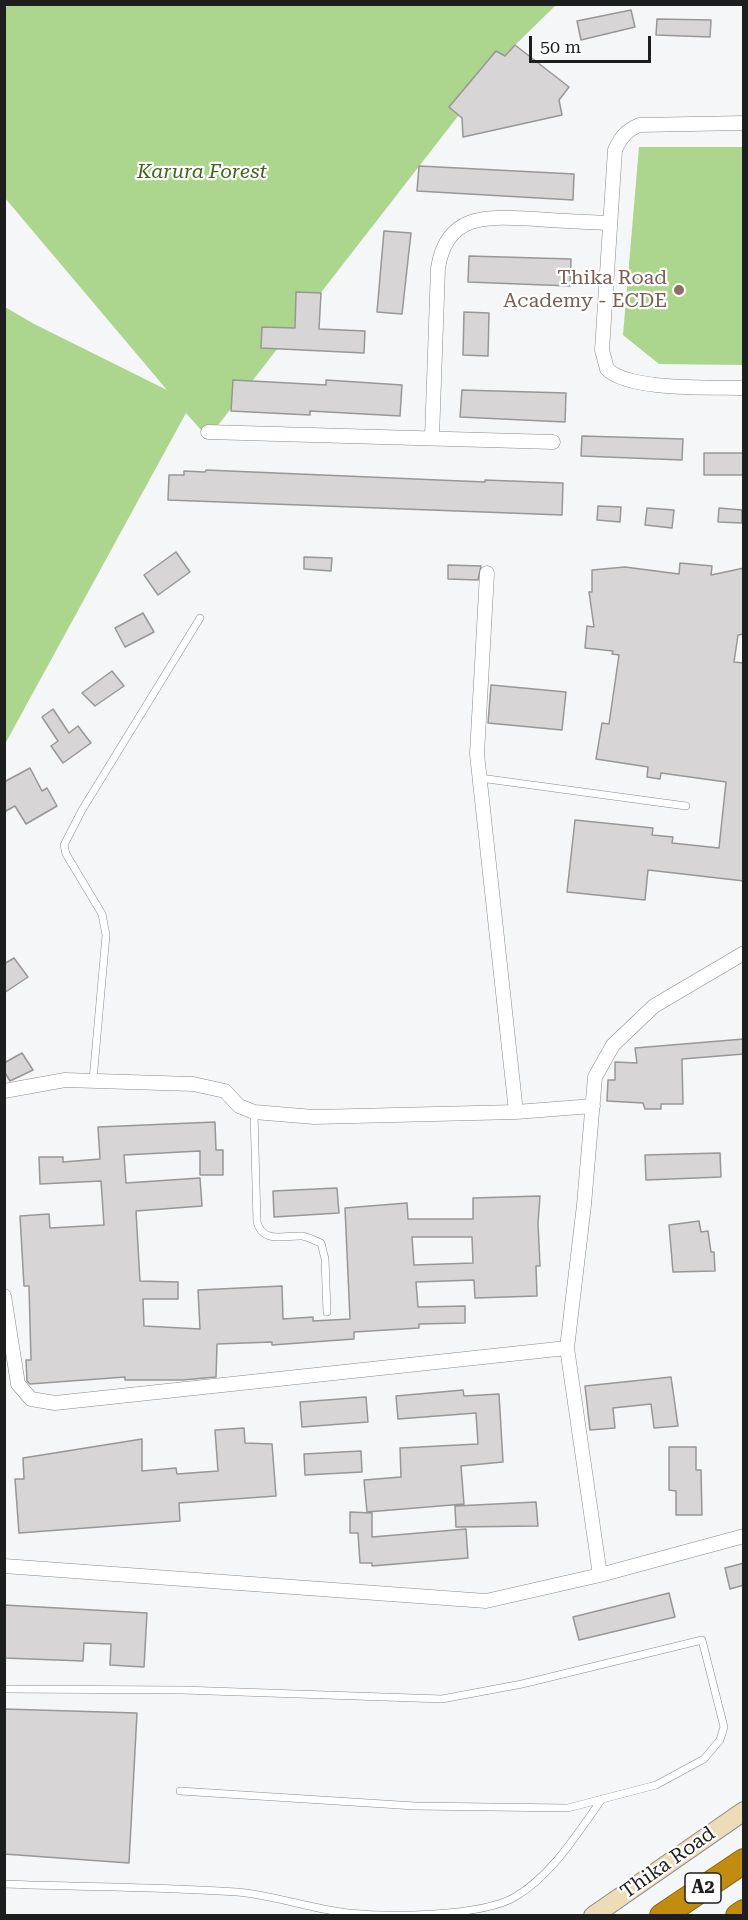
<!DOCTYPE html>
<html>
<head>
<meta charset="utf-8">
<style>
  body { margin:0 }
  #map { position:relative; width:748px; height:1920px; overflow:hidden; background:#f4f6f7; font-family:"Roboto Serif",serif }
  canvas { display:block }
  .frame { position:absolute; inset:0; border:6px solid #1d1e1e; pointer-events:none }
  .scale { position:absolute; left:529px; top:36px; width:122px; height:27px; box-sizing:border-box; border:3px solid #1d1e1e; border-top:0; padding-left:8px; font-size:18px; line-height:21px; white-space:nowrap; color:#1d1e1e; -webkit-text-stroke:4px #fff; paint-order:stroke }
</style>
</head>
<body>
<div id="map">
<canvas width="748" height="1920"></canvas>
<div class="frame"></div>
<div class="scale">50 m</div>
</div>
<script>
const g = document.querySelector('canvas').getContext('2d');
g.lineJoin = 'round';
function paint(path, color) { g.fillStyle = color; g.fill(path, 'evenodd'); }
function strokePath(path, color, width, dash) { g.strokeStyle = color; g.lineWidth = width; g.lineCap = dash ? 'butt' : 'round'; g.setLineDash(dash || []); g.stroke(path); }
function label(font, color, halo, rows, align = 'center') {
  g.font = font + ' "Roboto Serif",serif'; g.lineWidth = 4.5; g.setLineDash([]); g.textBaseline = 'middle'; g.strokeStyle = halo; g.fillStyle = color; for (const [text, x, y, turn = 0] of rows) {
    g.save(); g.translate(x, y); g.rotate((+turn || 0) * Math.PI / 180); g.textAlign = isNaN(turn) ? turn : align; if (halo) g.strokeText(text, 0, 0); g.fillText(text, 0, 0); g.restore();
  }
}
paint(new Path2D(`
  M5,5h551l-49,48 -299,385 -22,-25 -181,331v-437l29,17 133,66 -162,-192z
  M639,147h104v218l-84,-1 -36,-29z`), '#acd58d');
const building = new Path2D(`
  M631,10l4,17 -54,13 -4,-19z
  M657,19l54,1 -1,17 -54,-2z
  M515,45l54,42 -10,13 3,15 -99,22 -1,-19 -13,-11 47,-56 9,5z
  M419,166l155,8 -1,26 -156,-9z
  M384,231l27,2 -9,81 -25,-2z
  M469,256l102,3 -1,27 -102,-4z
  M296,292l25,1 -2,36 46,2 -1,22 -103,-5 1,-21 33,1z
  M464,312l25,1 -1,43 -25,-1z
  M233,380l93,5v-5l76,5 -2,31 -90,-5v4l-79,-4z
  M462,390l104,3 -1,29 -105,-5z
  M582,436l101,3 -1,21 -101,-4z
  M704,453h40v22h-40z
  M206,470l279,12v-2l78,3 -1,32 -394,-15 1,-25h15v-4l21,1z
  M598,506l23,1 -1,15 -23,-2z
  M647,508l27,2 -2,18 -27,-3z
  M719,508l23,2v13l-24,-1z
  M176,552l14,20 -32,23 -14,-20z
  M304,557l28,1 -1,13 -27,-2z
  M680,563l32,3 -1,9 33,-7v66l-6,1 -4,27 10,1v218l-96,-11 -3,30 -78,-8 8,-72 78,8 -1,7 21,2 -1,6 47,5 7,-66 -65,-9 -1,6 -13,-2 1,-10 -52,-8 6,-36 7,1 10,-69 -7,-1 1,-3 -28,-3 2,-22 7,1 -5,-35h3v-22l33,-3 54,7z
  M448,565l33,1 -3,14 -30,-1z
  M143,613l11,19 -29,15 -10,-19z
  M112,671l12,15 -29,20 -13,-13z
  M491,685l75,7 -4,38 -74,-7z
  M53,709l16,24 9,-7 13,17 -28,20 -12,-17 7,-5 -16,-24z
  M30,768l12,23 5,-3 10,18 -31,18 -11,-18 -11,6v-30z
  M14,958l14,19 -24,16v-29z
  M744,1039v15l-62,5 1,45h-22v5h-16l-2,-6 -36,-2 1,-21h7v-18l22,1 -2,-15z
  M22,1053l11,17 -23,11 -6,-10v-8z
  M215,1122l1,28h7v25h-23v-24l-76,4 2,28 74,-5 2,28 -66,5 4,70 38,1v17h-35l1,27 56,3 -2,-39 84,-4 1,33 30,-2v4l37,-2 -5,-111 62,-5 1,16h65v-21l67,-2 -2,27 2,43h-4l1,30 -62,2 -1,-18 -58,2 2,25 47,-1v17l-46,1v4l-65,4v7l-82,6v-3l-55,2 -1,33 -34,3h-57v-3l-95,7 -3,-3 -1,-21h5l-2,-74h-5l-4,-70 29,-2 1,14 54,-3 -3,-44 -61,3 -1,-27h24v5l37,-3 -2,-32zM412,1237h60l1,26 -59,2z
  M720,1153l1,24 -75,3 -1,-25z
  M337,1188l2,25 -65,4 -1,-26z
  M699,1221l2,11 7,-1 3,21h3l1,19 -42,1 -4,-47z
  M671,1377l7,49 -24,2 -3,-24 -38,4 2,20 -25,2 -5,-44z
  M463,1390l1,6 35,-2 4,68 -42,4 3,38 -97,8 -3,-32 37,-3 -1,-29 78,-4 -2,-31 -78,6 -2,-23z
  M366,1397l2,25 -66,5 -2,-25z
  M244,1428l1,15 27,1 4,52 -97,7 1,18 -161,12 -4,-54h9l-1,-21 119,-19v32l34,-3 1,6 41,-3 -3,-41z
  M669,1447h27v23h5l1,45h-26v-24l-7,-1z
  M361,1451l1,21 -57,3 -1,-21z
  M536,1502l2,24 -82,1 -1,-21z
  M350,1512l22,1v24l94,-8 2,29 -96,8v-3h-12l-2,-30h-8z
  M744,1563v22l-14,4 -5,-21z
  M669,1593l6,24 -96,23 -6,-23z
  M4,1605l143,8 -3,54 -34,-2 1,-21 -27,-1 -1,18 -79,-3z
  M4,1709l133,4 -8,150 -125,-9z`);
paint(building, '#d7d5d5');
strokePath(building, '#999696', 1.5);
const lane = new Path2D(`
  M480,778l206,28
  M93,1080l13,-145 -4,-21 -36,-60 -2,-9 18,-35 118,-192
  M254,1112l3,110c6,22 27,13 45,14 7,1 13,5 19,7l4,16 2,53
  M4,1689l178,1 260,9 80,-15 180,-44 22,87 -4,13 -16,19 -48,26 -88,23 -153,-2 -235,-15
  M4,1884c78,3 156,3 233,8 37,3 74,17 111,21 41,4 132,4 167,-16 37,-22 62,-63 87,-98`);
const street = new Path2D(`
  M744,123l-105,2c-13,6 -18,12 -24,25l-13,200 5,19c22,22 104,18 137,19
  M208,432l345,10
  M432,437l6,-169c9,-57 52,-51 98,-49 24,2 49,3 74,4
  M487,573l-10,181 39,358
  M4,1091l61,-11 128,4 32,7 14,15 15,6 60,5 202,-5 77,-6
  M4,1296l14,88 13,15 24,4 512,-55
  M4,1566l482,35 114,-26 144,-39
  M600,1575l-33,-227 17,-143 11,-128 18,-32 41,-39 90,-53`);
const secondary = new Path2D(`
  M593,1916l151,-105`);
const highway = new Path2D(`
  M662,1916l82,-55
  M738,1916l6,-4`);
strokePath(lane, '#898a8b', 8);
strokePath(street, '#898a8b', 15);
strokePath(secondary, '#898a8b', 20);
strokePath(highway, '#886614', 26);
strokePath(lane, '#fff', 7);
strokePath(street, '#fff', 14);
strokePath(secondary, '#eddcb7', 18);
strokePath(highway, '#c28c0e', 24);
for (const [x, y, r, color] of [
  [679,290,6,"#8d6e63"]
]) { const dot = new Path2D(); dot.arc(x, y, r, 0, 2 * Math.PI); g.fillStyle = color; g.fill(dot); strokePath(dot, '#fff', 2); }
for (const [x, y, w] of [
  [703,1888,36]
]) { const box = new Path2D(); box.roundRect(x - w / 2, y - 15, w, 30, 4.5); g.fillStyle = '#fff'; g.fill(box); strokePath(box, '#1d1e1e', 1.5); }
label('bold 18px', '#1d1e1e', null, [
  ["A2",703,1888]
]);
label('italic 20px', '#3f641b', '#fff', [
  ["Karura Forest",202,172]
]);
label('20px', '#785e54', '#fff', [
  ["Thika Road",667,278],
  ["Academy - ECDE",667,301]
], 'right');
label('20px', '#1d1e1e', '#fff', [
  ["Thika Road",668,1863,-35]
]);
</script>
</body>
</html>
